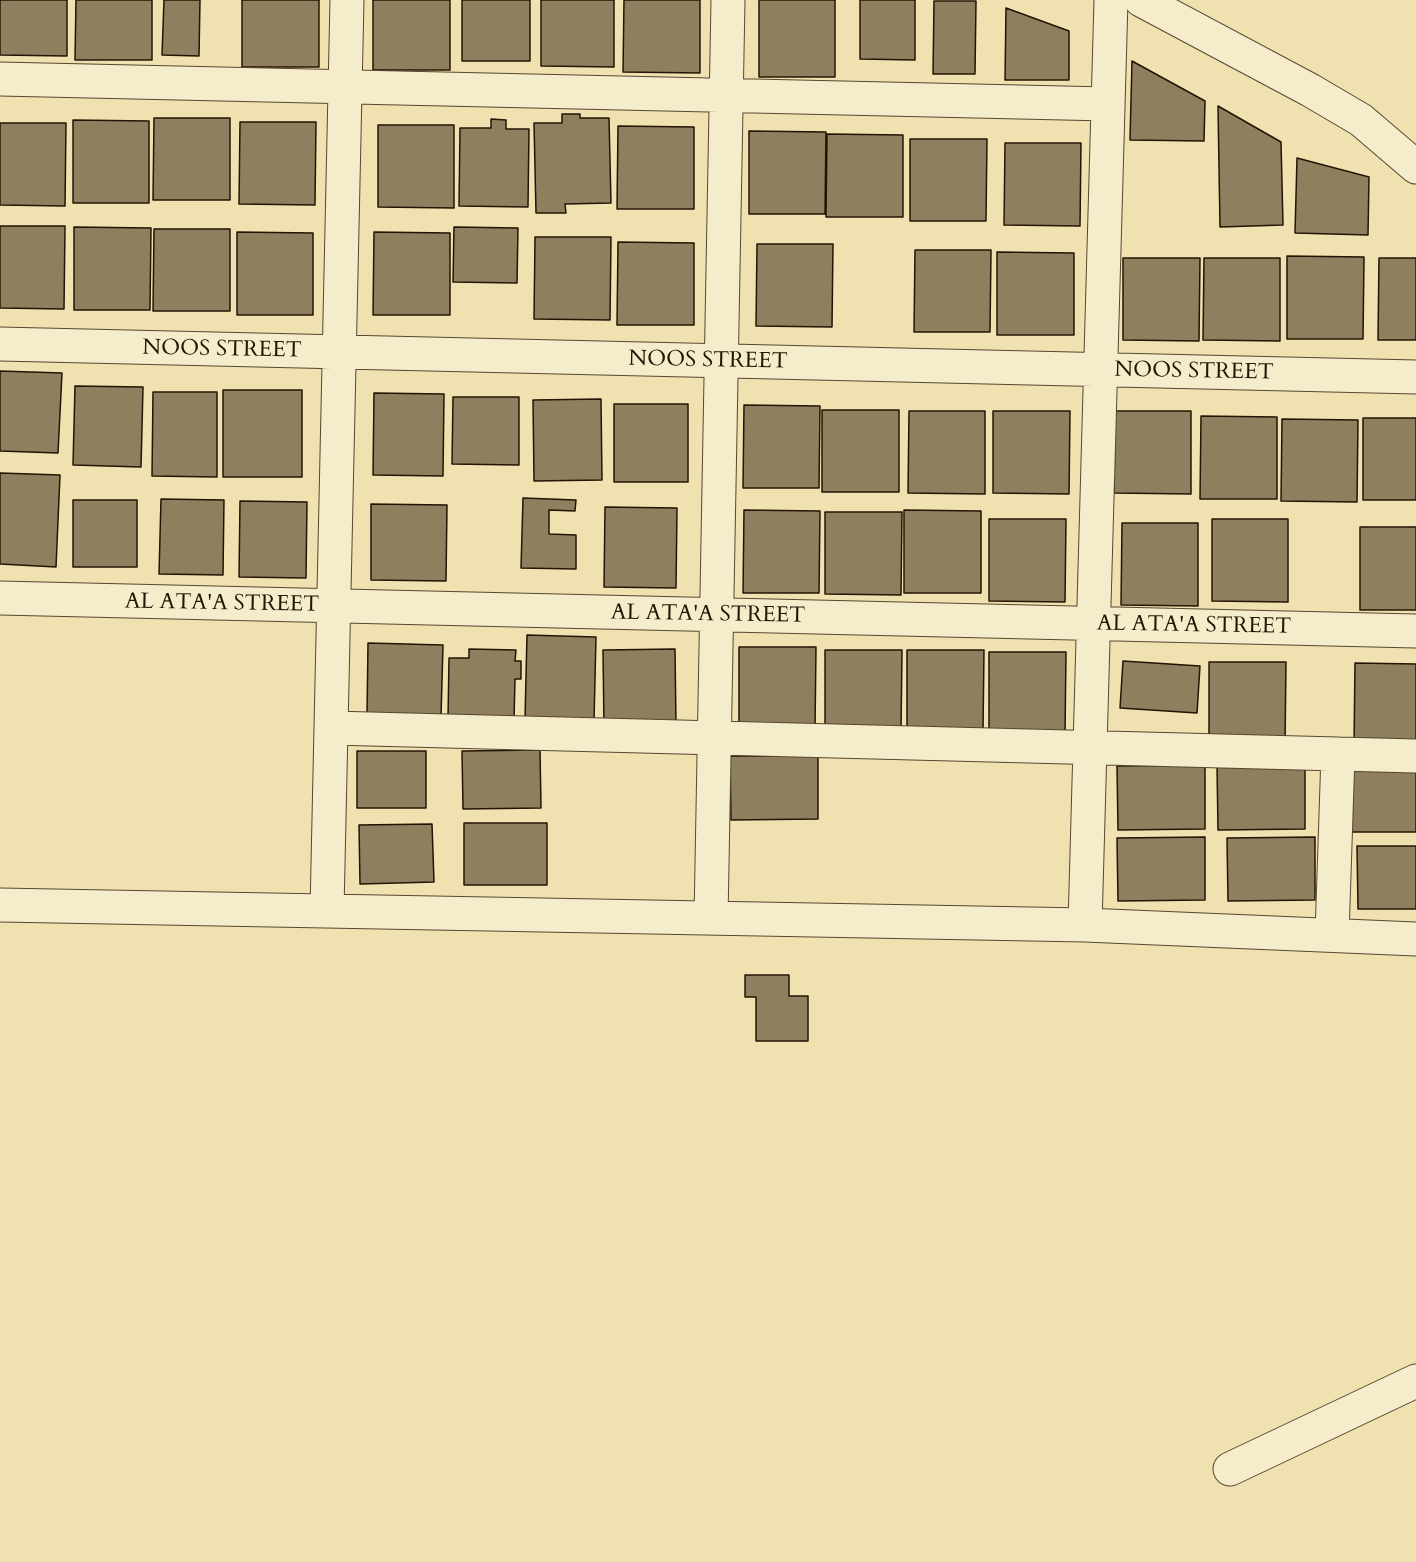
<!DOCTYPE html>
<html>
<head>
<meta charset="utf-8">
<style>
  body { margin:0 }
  canvas { display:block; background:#f0e1b0 }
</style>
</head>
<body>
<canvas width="1416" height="1562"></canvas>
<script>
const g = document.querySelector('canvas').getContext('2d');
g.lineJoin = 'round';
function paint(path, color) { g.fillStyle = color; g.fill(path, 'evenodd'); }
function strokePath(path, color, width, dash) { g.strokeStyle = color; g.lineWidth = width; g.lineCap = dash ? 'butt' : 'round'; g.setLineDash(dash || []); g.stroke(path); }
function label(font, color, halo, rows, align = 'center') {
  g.font = font + ' Cardo,serif'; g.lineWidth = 4.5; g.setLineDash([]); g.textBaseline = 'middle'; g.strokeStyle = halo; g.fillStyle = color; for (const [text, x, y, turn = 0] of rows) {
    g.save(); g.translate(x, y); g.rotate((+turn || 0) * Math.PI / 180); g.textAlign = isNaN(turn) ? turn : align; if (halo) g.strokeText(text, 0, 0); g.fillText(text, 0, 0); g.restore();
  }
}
const building = new Path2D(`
  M0,0h67v56l-67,-1z
  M76,0h76v60h-77z
  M164,0h36l-1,56 -37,-1z
  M242,0h77v67h-77z
  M373,0h77v70h-77z
  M462,0h68v61h-68z
  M541,0h73v67l-73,-1z
  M624,0h76v73l-77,-1z
  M759,0h76v77h-76z
  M860,0h55v60l-55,-1z
  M934,1h42l-1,73h-42z
  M1006,8l63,23v49h-64z
  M1132,61l73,40 -1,40 -74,-1z
  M1218,106l63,36 2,83 -63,2z
  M562,114h18v4h29l2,85 -46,1 1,9h-30l-2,-90h28z
  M154,118h76v82h-77z
  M491,119l15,1v9h23l-1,78 -69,-1 1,-78h31z
  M73,120l76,1v82h-76z
  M240,122h76l-1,83 -76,-1z
  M0,123h66l-1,83 -65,-1z
  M378,125h76v83l-76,-1z
  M618,126l76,1v82h-77z
  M749,131l77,1 -1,82h-76z
  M827,134l76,1v82h-77z
  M910,139h77l-1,82h-76z
  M1005,143h76l-1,83 -76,-1z
  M1297,158l72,19 -1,58 -73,-2z
  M0,226h65l-1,83 -64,-1z
  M74,227l77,1 -1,82h-76z
  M454,227l64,1 -1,55 -64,-1z
  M154,229h76v82h-77z
  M237,232l76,1v82h-76z
  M374,232l76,1v82h-77z
  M535,237h76l-1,83 -76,-1z
  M618,242l76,1v82h-77z
  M757,244h76l-1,83 -76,-1z
  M915,250h76l-1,82h-76z
  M997,252l77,1v82h-77z
  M1287,256l77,1 -1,82h-76z
  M1123,258h77l-1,83 -76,-1z
  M1204,258h76v83l-77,-1z
  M1379,258h37v82h-38z
  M0,371l62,2 -4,80 -58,-2z
  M75,386l68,1 -2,80 -68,-2z
  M223,390h79v87h-79z
  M153,392h64v85l-65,-1z
  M374,393l70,1 -1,82 -70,-1z
  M453,397h66v68l-67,-1z
  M601,399l1,81 -68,1 -1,-81z
  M614,404h74v78h-74z
  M744,405l76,1 -1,82h-76z
  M822,410h77v82h-77z
  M909,411h76v83l-77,-1z
  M993,411h77l-1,83 -76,-1z
  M1115,411h76v83l-77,-1z
  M1201,416l76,1v82h-77z
  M1363,418h53v82h-53z
  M1282,419l76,1 -1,82 -76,-1z
  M0,473l60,2 -4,92 -56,-3z
  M523,498l53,2 -1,11 -26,-1v24l27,1v34l-55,-1z
  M161,499l63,1 -1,75 -64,-1z
  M73,500h64v67h-64z
  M240,501l67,1 -1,76 -67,-1z
  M371,504l76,1 -1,76 -75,-1z
  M605,507l72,1 -1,80 -72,-1z
  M744,510l76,1 -1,82h-76z
  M904,510l77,1v82h-77z
  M825,512h77l-1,83 -76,-1z
  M989,519h77l-1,83 -76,-1z
  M1212,519h76v83l-76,-1z
  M1122,523h76v83l-77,-1z
  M1360,527h56v83h-56z
  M527,635l69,2 -2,84 -69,-2z
  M368,643l75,2 -2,72 -74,-2z
  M739,647h77l-1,83 -76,-1z
  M469,649l47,1 -1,11h6v18h-6l-1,41 -66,-2 1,-60h20z
  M675,649l1,77 -72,2 -1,-78z
  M825,650h77l-1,82 -76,-1z
  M907,650h77l-1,82 -76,-1z
  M989,652h77l-1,83 -76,-1z
  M1123,661l77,5 -3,47 -77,-5z
  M1209,662h77l-1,83 -76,-1z
  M1355,663l61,1v82h-62z
  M540,750l1,58 -78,1 -1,-58z
  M357,751h69v57h-69z
  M730,756h88v63l-87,1z
  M1205,765v64l-87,1 -1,-64z
  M1305,765v64l-87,1 -1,-64z
  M1416,768v64h-65l-1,-63z
  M464,823h83v62h-83z
  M432,824l2,58 -74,2 -1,-59z
  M1205,837v63l-87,1 -1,-63z
  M1315,837v63l-87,1 -1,-63z
  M1357,846h59v63h-58z
  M745,975h44v21h19v45h-52v-44h-11z`);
paint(building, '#8e7f5e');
strokePath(building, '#241405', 1.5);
const minor = new Path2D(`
  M1141,0l169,90 51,30 55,47
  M0,79l1108,25
  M0,344l1416,33
  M0,598l1416,33
  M331,728l1085,28
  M0,905l1085,20 331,14
  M327,910l20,-910
  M711,918l17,-918
  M1085,925l26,-925
  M1332,935l6,-181
  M1230,1469l186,-88`);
strokePath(minor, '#574730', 35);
strokePath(minor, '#f5eccc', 33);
label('22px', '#241405', '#f5eccc', [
  ["NOOS STREET",222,350,1],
  ["NOOS STREET",708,361,1],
  ["NOOS STREET",1194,372,1],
  ["AL ATA'A STREET",222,604,1],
  ["AL ATA'A STREET",708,615,1],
  ["AL ATA'A STREET",1194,626,1]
]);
</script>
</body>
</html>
